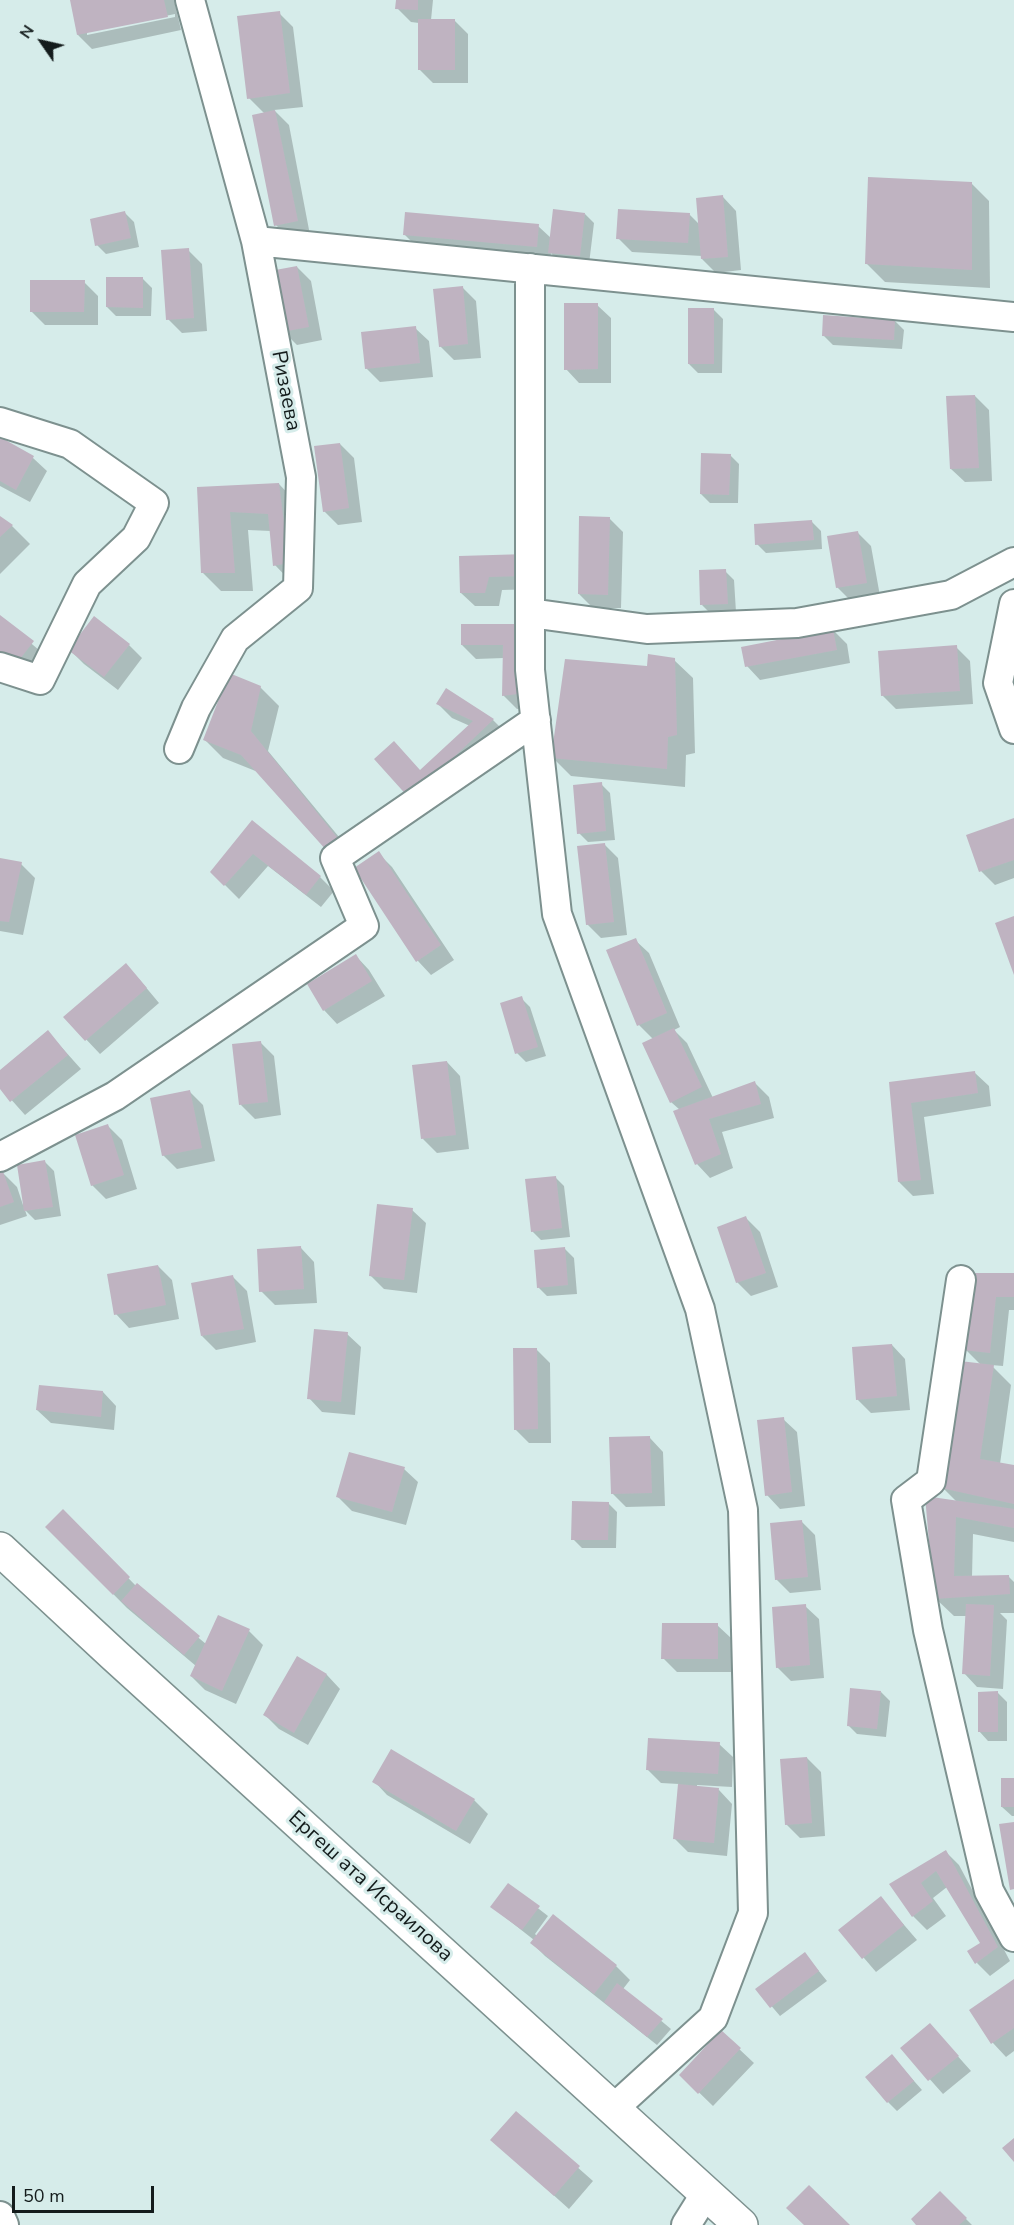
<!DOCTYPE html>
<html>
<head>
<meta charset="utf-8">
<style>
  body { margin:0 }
  #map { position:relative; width:1014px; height:2225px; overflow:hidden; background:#d6ecea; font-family:"Nunito Sans",sans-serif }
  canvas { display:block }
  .north { position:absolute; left:12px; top:12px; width:60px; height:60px; -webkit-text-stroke:4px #d6ecea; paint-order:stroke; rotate:304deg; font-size:16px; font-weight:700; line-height:24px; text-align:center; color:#141c1c }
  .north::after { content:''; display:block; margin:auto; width:21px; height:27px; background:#141c1c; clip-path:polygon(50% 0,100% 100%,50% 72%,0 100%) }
  .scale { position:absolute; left:12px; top:2186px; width:142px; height:27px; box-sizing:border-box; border:3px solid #141c1c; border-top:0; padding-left:8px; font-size:18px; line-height:21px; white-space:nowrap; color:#141c1c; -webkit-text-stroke:4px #d6ecea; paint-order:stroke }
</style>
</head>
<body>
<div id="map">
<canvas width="1014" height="2225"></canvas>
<div class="north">N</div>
<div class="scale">50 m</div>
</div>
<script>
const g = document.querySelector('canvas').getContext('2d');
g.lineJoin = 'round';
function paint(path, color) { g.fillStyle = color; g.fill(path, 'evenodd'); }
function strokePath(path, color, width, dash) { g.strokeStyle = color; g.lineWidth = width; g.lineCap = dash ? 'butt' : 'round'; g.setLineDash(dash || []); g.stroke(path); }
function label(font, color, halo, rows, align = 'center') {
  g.font = font + ' "Nunito Sans",sans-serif'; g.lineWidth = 6; g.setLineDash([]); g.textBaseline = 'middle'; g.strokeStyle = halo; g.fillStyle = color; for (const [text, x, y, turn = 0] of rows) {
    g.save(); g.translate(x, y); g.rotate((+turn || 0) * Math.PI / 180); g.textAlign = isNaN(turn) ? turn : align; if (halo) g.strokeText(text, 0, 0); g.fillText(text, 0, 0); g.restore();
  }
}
paint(new Path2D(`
  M71,0h103l7,30 -89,19 -14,-14zM175,14v3l-88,18v-3z
  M397,0h36l-2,20h23l14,14v49h-35l-14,-14v-46l-8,-1 -14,-14z
  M279,13l14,14 10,80 -29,3 15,15 21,110 -21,4 -13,-14 -12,-112 -15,-15z
  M971,183l18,18 1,87 -105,-6 -19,-19z
  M723,197l13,14 5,59 -25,3 -14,-14v-3l-70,-4 -14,-14 71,-24 10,10z
  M125,213l9,9 5,25 -33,7 -9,-9z
  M585,214l9,9 -5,41 -31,-3 -7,-8 -1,7 -132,-12 -14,-14 134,-8 13,12z
  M188,250l14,14 5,67 -25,2 -14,-14z
  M297,267l14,14 11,59 -25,5 -13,-13z
  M143,279l9,9 -1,28h-35l-9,-9z
  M84,282l14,14v29h-53l-14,-14z
  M463,288l13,13 5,57 -27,2 -14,-14z
  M597,305l14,13v65h-32l-13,-14z
  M714,310l9,9 -1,54h-24l-9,-9z
  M895,321l9,9 -2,19 -69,-4 -9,-9z
  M415,328l14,13 4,36 -53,5 -14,-14z
  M975,396l14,14 3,71 -27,1 -14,-13z
  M0,439l33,19 14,13 -17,31 -30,-16z
  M340,444l14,14 8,64 -24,3 -14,-14z
  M730,455l9,9 -1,39h-28l-9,-9z
  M279,484l18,19 -4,81 -18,-19 -4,-34 -23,-1 5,61h-32l-18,-18 -4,-85z
  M0,518l12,8 18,18 -30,30z
  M609,518l14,14 -2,76h-28l-14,-14z
  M812,522l9,9 1,18 -56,4 -9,-9z
  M857,532l14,14 9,50 -29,5 -14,-14z
  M461,557l79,12 -2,20 -36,1 -3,16h-24l-14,-13z
  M725,571l9,9 2,32 -25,2 -9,-9z
  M0,617l46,39 -19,24z
  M520,625l11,82 -14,2 -14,-14 1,-37 -28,1 -14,-14z
  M833,630l14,14 3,19 -90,17 -13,-14z
  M129,645l13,13 -24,32 -34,-26 -14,-14z
  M956,647l14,14 3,43 -77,5 -14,-14z
  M674,660l19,18 2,75 -9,2 -1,32 -114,-11 -18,-18 96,-91z
  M260,687l19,19 -11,45 90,109 -11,9 -89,-97 -35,-14 -18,-18z
  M446,690l47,30 14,14 -82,77 -5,-40 50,-45 -18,-8 -14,-14z
  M601,784l9,9 5,47 -27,2 -9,-9z
  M1014,819v59l-19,7 -14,-14z
  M252,822l68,55 14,14 -13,16 -53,-41 -29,33 -27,-27z
  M604,844l14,14 9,77 -26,3 -14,-14z
  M378,853l14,14 62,93 -23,15 -13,-14 -62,-93z
  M0,859l21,5 14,14 -12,57 -23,-4z
  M635,940l14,13 31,74 -6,3 13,13 26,55 42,-15 14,14 5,21 -52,14 11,36 -23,10 -13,-14 -17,-54 -9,-8 -18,-63 -14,-14z
  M356,956l13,14 16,26 -48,28 -13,-14z
  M139,979l20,24 -59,51 -35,-37z
  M521,998l9,9 16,49 -20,6 -9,-9z
  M48,1032l33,37 -56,46 -25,-28v-15z
  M260,1042l14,14 7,59 -26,4 -14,-14z
  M447,1062l13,14 9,73 -32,4 -14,-14z
  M975,1073l14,13 2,20 -67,11 10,77 -21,2 -14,-14 -9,-99z
  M189,1091l14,14 12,56 -38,8 -14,-14z
  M108,1126l14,14 15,49 -31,10 -14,-14z
  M45,1162l9,9 7,45 -26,4 -10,-10 2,6 -27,9v-50l3,-2 14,14 6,18 2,-1z
  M555,1177l9,9 6,51 -29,3 -9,-9z
  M412,1210l14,13 -9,70 -33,-4 -14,-14z
  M746,1218l14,14 18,55 -27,9 -14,-14z
  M301,1248l13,14 3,41 -42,2 -14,-14z
  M565,1249l9,9 3,36 -30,2 -9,-9z
  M158,1266l14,14 7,39 -50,9 -13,-14z
  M976,1275h38v35h-5l-6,56 -12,-1 20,20 -11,79 14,3v75l-41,-8 -1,43 36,-1 6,6v31h-14l7,7 -4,69 -26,-2 -13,-14 3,-57h-13l-19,-18 22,-96 -14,-14 38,-123 -16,-16z
  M233,1277l14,14 9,51 -40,8 -14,-14z
  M347,1334l14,13 -6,68 -33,-3 -13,-14z
  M892,1345l13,14 5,51 -39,3 -14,-14z
  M536,1349l14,14 1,80h-22l-14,-14z
  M103,1392l13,14 -2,24 -63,-7 -14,-13z
  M783,1419l14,13 8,74 -25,3 -13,-14z
  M650,1438l13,14 2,54 -39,1 -14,-14z
  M404,1469l14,13 -12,43 -54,-14 -14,-14z
  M608,1503l9,9 -1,36h-34l-9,-9z
  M63,1511l73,75 70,58 43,-13 14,14 -27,59 -31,-14 -14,-14 5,-10 -69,-58 -80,-81z
  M801,1521l14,14 6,55 -31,3 -14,-14z
  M805,1606l14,13 5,59 -33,3 -14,-14z
  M717,1625l14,13v34h-54l-14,-14z
  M297,1658l30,17 13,14 -32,56 -29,-16 -14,-14z
  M881,1692l9,9 -4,36 -29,-3 -9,-9z
  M998,1693l9,9v39h-19l-9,-10z
  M719,1744l14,13 -1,30 -35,-2v3l22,2 13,14 -5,52 -39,-4 -14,-14 5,-54 -18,-1 -14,-14z
  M807,1758l14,14 4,64 -25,2 -14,-14z
  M1014,1779v37h-2l-10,-9z
  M374,1781l100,19 14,14 -18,30 -83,-49z
  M945,1851l14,14 51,96 -20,15 -13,-13 5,-20 -35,-56 -14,11 13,18 -19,14 -14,-14 -22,-31z
  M508,1885l40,31 -13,18 2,2 16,-20 63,50 14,14 -7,9 48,40 -14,16 -112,-89 -13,-13 2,-3 -42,-33z
  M881,1898l36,42 -41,32 -36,-42z
  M805,1954l22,27 -47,35 -23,-27z
  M1014,1981v70l-8,6 -13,-14 -22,-33z
  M930,2025l41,46 -28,23 -41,-46z
  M721,2032l33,31 -41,43 -32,-31z
  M892,2056l30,34 -25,21 -9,-9z
  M516,2113l77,68 -24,28 -77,-69z
  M940,2193l32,32h-53z`), '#0003');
paint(new Path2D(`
  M70,0h94l4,17 -91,18z
  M396,0h22v10l-23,-1z
  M280,11l10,82 -43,6 -10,-83z
  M418,19h37v51h-37z
  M275,110l23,111 -24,5 -22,-111z
  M868,177l104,5v88l-107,-6z
  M723,195l5,62 -27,2 -5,-61z
  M553,209l32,4 -5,43 -32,-3z
  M618,209l72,4 -2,30 -72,-4z
  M125,211l6,27 -36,8 -5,-27z
  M405,212l134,12 -2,23 -134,-12z
  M189,248l5,70 -28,2 -5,-70z
  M297,266l12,61 -27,5 -12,-61z
  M106,277h37v31l-37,-1z
  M30,280h55l-1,32h-54z
  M463,286l5,58 -29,3 -6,-58z
  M564,303h34v66l-34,1z
  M688,308h26v56h-26z
  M823,315l72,5 -1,20 -72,-4z
  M416,326l4,37 -55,6 -4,-37z
  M975,395l4,73 -29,1 -4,-73z
  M0,437l34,19 -18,34 -16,-9z
  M340,443l9,65 -26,4 -9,-66z
  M701,453l30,1 -2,41 -29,-1z
  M279,483l10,80 -16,3 -5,-52 -38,-2 5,61h-34l-4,-86z
  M0,516l13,9 -13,12z
  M579,516l31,1 -2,78 -30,-1z
  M812,520l2,20 -59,5 -1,-21z
  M858,531l9,52 -31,5 -9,-52z
  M527,554l-3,22 -35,1 -4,16h-25l-1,-37z
  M726,569l2,35 -28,1 -1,-35z
  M0,615l34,26 -21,27 -13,-10z
  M94,616l36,28 -26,33 -36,-27z
  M461,624h60l-3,70 -16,2 1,-51h-42z
  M833,629l4,21 -92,17 -4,-20z
  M957,645l3,46 -79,5 -3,-45z
  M648,654l27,4 2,77 -9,2 -1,32 -116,-11 14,-99 82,7z
  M229,673l32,13 -10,45 89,110 -13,10 -86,-96 -38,-15z
  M446,688l48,31 -84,80 -36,-40 20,-18 26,29 53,-49 -37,-17z
  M602,782l4,49 -29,3 -4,-49z
  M1014,818v42l-35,12 -13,-37z
  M252,820l69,56 -15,19 -53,-41 -29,32 -14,-14z
  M605,843l9,79 -28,3 -9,-79z
  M379,851l62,94 -25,17 -62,-94z
  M0,858l22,4 -13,60 -9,-1z
  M1014,916v59l-19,-52z
  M636,938l31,75 -30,13 -31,-76z
  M356,954l16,27 -49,30 -16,-27z
  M126,963l21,25 -62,53 -22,-24z
  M522,996l16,51 -23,7 -15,-51z
  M674,1028l28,59 -32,16 -28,-60z
  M48,1030l20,25 -58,47 -10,-13v-19z
  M261,1041l7,61 -29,3 -7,-61z
  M447,1061l9,74 -35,4 -9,-74z
  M975,1071l3,22 -67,10 10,77 -23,2 -9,-100z
  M755,1081l6,23 -52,15 12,35 -26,11 -22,-54z
  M190,1090l12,58 -40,8 -12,-58z
  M108,1124l16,51 -33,11 -16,-51z
  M45,1160l8,47 -29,4 -7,-46z
  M3,1172l11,30 -14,5v-34z
  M556,1176l6,52 -31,4 -6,-53z
  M377,1204l36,4 -9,72 -35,-4z
  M746,1216l20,57 -30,10 -19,-56z
  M301,1246l3,43 -45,3 -2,-43z
  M565,1247l3,38 -31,3 -3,-38z
  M158,1265l8,40 -52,10 -7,-41z
  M974,1273h40v24h-18l-6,56 -27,-3z
  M233,1275l11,54 -43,7 -10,-53z
  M314,1329l34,3 -7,70 -34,-3z
  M892,1344l5,52 -41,4 -4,-53z
  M513,1348h24l1,81 -24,1z
  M960,1361l34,4 -14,94 34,6v39l-73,-16z
  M39,1385l64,6 -2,26 -65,-7z
  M784,1417l8,75 -27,4 -8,-76z
  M650,1436l2,57 -41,1 -2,-57z
  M349,1452l56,15 -13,45 -56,-15z
  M925,1496l89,13v19l-58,-11 -2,59 55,-1 1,19 -76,5z
  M572,1501l37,1 -1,38h-37z
  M63,1509l67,68 -17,18 -68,-68z
  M802,1520l6,57 -33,3 -5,-57z
  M137,1583l63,53 -16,19 -63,-54z
  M806,1604l4,61 -34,3 -4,-61z
  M966,1604l28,1 -4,71 -28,-2z
  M218,1615l32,14 -28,62 -32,-15z
  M662,1623h56v36h-57z
  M297,1656l30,18 -33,59 -31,-18z
  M850,1688l31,3 -4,38 -30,-3z
  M998,1691v41h-20v-40z
  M648,1738l72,4 -2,32 -72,-4z
  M391,1749l84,50 -19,32 -84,-49z
  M807,1757l5,66 -27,2 -5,-66z
  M1001,1778h13v29h-13z
  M678,1784l41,4 -5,55 -41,-4z
  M1014,1822v67l-4,1 -11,-66z
  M946,1850l52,97 -23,17 -8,-13 13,-8 -44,-72 -15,12 12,18 -21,16 -23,-33z
  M508,1883l32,23 -18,24 -32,-23z
  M881,1896l23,29 -42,34 -24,-29z
  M553,1914l64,51 -23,29 -64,-51z
  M805,1952l14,19 -49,37 -15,-19z
  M1014,1979v49l-23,16 -22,-34z
  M617,1983l46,36 -16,18 -43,-35z
  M930,2023l29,33 -31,25 -28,-33z
  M721,2030l20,18 -43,46 -19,-19z
  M892,2054l22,27 -27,22 -22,-26z
  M516,2111l64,55 -26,30 -64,-56z
  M1014,2138v24l-12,-14z
  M809,2185l41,40h-46l-18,-17z
  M940,2191l27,27 -8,7h-43l-5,-6z`), '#bfb3c1');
const minor = new Path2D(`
  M256,241l758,76
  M530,268v402l27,244 143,395 43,201 10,403 -40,105 -100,91
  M0,422l70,22 84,59 -18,35 -49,46 -47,96 -40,-13
  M1014,604l-16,79 16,46
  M530,613l117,16 150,-6 154,-28 63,-33
  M179,749l17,-41 39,-69 63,-51 3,-111 -45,-236 -66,-241
  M0,1157l115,-61 249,-170 -29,-68 201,-138
  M961,1280l-30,201 -25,19 22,130 61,261 25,46
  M0,2216l4,9
  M686,2225l20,-32`);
const major = new Path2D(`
  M0,1549l113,105 628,571`);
strokePath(minor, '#7d918f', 32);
strokePath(major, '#7d918f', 36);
strokePath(minor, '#fff', 28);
strokePath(major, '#fff', 33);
label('21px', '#141c1c', '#d6ecea', [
  ["Ризаева",285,391,79],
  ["Ергеш ата Исраилова",370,1887,42]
]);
</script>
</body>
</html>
